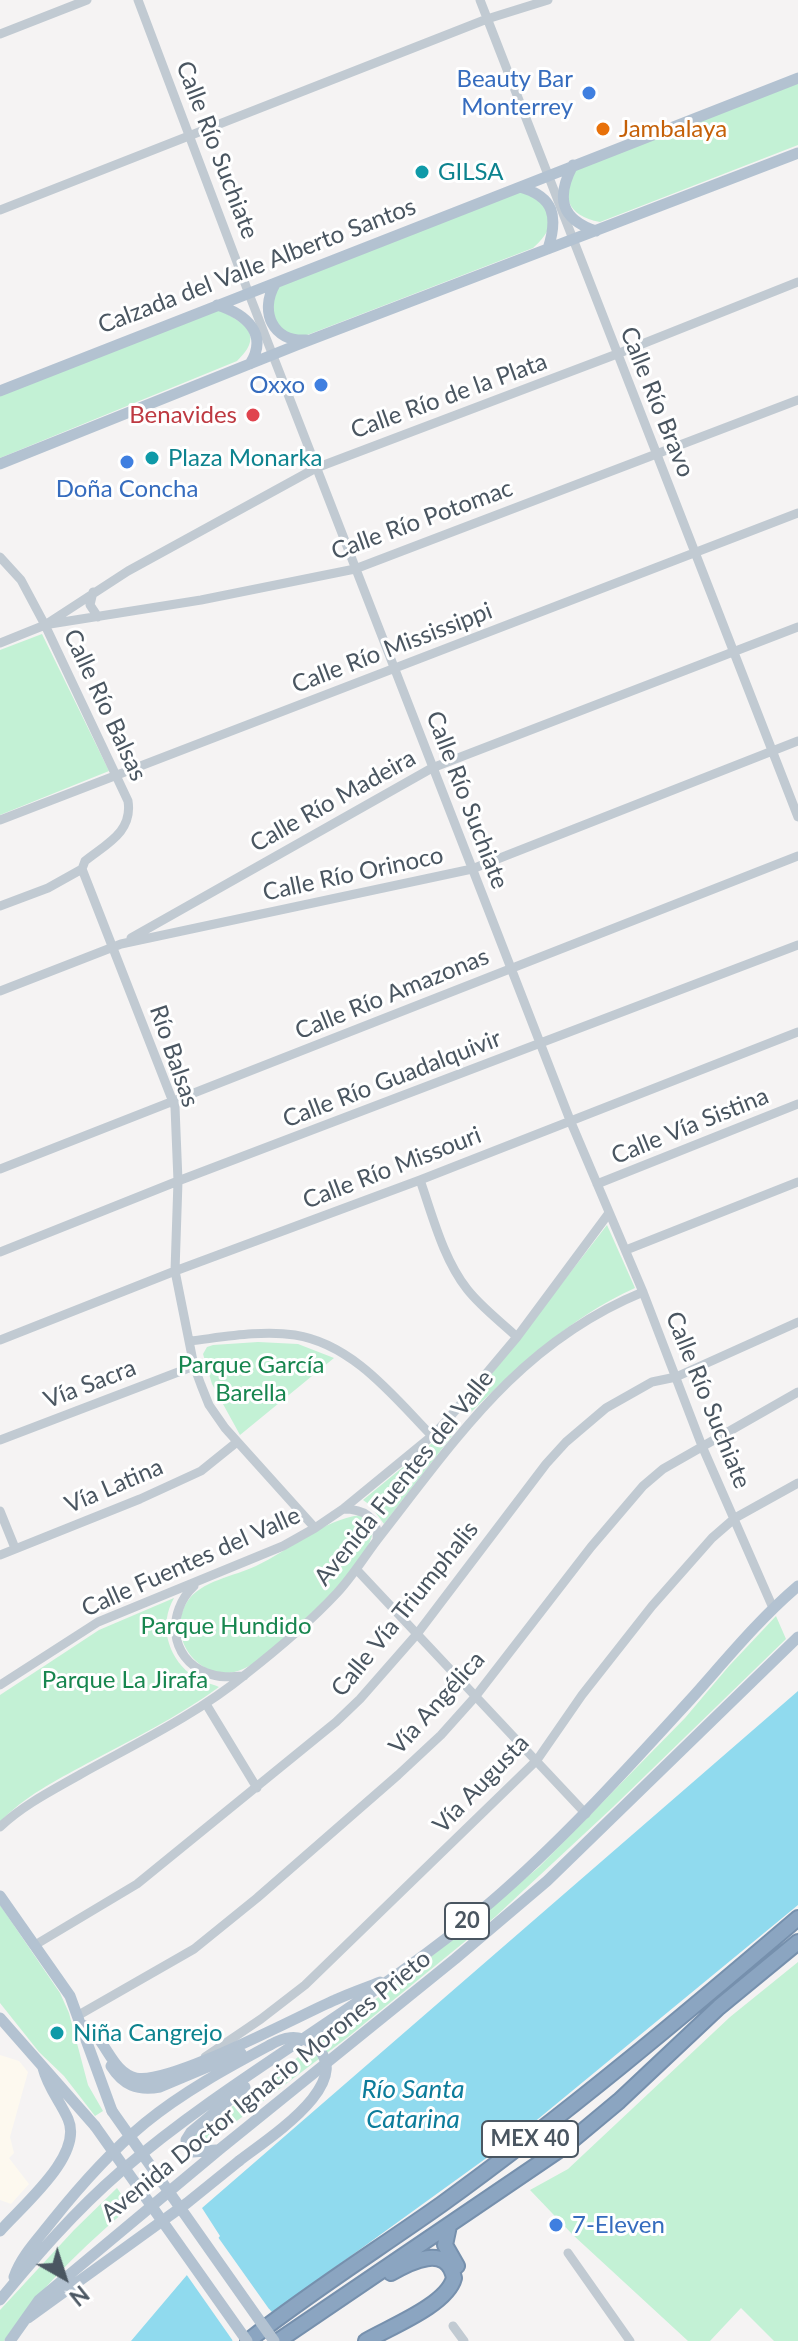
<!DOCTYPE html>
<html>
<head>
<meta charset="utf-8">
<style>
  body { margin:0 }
  #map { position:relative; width:798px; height:2341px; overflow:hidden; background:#f5f3f3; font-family:Lato,sans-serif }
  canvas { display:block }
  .north { position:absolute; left:24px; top:2237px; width:80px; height:80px; -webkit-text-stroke:6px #fff; paint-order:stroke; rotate:141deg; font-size:22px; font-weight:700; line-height:32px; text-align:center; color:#4a5661 }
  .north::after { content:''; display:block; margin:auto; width:28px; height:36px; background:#4a5661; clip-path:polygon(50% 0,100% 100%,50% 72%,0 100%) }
</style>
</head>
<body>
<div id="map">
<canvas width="798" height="2341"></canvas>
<div class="north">N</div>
</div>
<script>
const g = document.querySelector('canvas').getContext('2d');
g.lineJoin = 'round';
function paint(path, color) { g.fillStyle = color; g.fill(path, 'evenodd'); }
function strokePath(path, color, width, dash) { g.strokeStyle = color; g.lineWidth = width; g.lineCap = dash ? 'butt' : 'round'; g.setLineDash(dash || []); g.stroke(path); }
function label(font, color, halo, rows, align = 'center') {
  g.font = font + ' Lato,sans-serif'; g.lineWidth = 6; g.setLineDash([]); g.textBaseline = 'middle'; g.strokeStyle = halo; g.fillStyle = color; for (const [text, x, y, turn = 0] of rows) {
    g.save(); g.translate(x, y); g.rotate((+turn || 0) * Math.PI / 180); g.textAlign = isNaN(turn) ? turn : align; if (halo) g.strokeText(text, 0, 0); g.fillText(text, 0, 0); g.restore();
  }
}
paint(new Path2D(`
  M0,2055l19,6 9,11 -18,65 4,16 -5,5 20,26 -18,20 -11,-4z`), '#fdf9ef');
paint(new Path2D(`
  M798,82v63l-198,77c-33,-6 -41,-27 -22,-55z
  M519,191c37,9 42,33 14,57l-231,89 -19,-3 -11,-12v-30l14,-11z
  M217,309c26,13 49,25 20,52l-237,97v-62z
  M42,634l67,137 -109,44v-165z
  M607,1225l28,63c-66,30 -115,77 -167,127l-5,-4z
  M258,1342l40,2 36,14 -94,77 -28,-51 -9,-30 4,-7 6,-2z
  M454,1425l4,3 -74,96 -14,-19 -7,-5z
  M360,1515l14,13c-6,34 -44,68 -69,91 -19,16 -39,40 -62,50 -40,18 -79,-30 -56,-67 13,-21 48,-26 69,-36 34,-16 67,-46 104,-51z
  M174,1598c-15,26 -7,57 16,76 7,7 20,9 29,13 -41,30 -88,53 -133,77 -31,17 -61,32 -86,58v-127l99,-65z
  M776,1616l10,23 -173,168 -118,110 -147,120 -147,111 -4,-2 -2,-12 225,-168 119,-99 146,-149 44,-52z
  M0,1905l60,88 9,20 19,72 15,26 -8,5 -31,-40 -25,-24 -39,-49z
  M798,1962v379h-24l-33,-33 -31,33h-22l-115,-106 -43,-45 38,-21 162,-152z
  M117,2188l13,19c-47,40 -91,82 -126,134h-4v-31l74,-80z`), '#c3f1d5');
paint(new Path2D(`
  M798,1691v214l-277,228 -238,172 -11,7 -3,-3 -37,32h-101l89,-105 -18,-28z`), '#90daee');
paint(new Path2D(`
  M198,2209l76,107 -5,-1 -31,26h-5l-49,-70 31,-36z`), '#f5f3f3');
const highway = new Path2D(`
  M449,2226l-4,19 12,21
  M248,2341c62,-49 129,-91 194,-137 123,-89 240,-187 356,-286
  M278,2341l287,-195 54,-45 100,-94 79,-65
  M366,2341c24,-14 81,-36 88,-63 -7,-35 -44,-16 -63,-5`);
strokePath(highway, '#7690ad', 18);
strokePath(new Path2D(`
  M138,0l111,294 321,826 73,172 59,154 71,162
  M480,0l318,817
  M0,34l87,-34
  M0,210l487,-191 61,-19
  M0,557l21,23 24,45 83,176c5,31 -22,43 -43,60l-3,8 93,238 3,74 -3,90 19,95 7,19 8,20 16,23 90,100
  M93,592l-3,13 8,12
  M50,624l151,-24 154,-31 443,-169
  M0,643l45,-18 83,-54 188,-103 301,-114 181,-72
  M0,820l798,-307
  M0,906l48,-18 34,-19
  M131,938l301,-170 366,-141
  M0,991l121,-47 351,-75 326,-128
  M0,1169l798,-313
  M420,1180c13,37 23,78 47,109 14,18 33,32 50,48
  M597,1184l201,-80
  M626,1250l172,-68
  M0,1252l178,-71 620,-236
  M0,1340l175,-69 245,-91 378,-148
  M190,1341c34,-4 71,-11 105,-6 58,9 99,62 137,101
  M0,1440l194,-74
  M343,1509c20,0 36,8 34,30
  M0,1511l15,37
  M0,1555l140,-56 61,-28 36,-29
  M356,1569l230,245
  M194,1586c-27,25 -26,72 13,87 12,5 24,4 37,3
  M0,1685l98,-63 185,-76 32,-18 28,-19 89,-73 17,-18 68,-81 92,-124
  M206,1704l51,84
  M0,1827c23,-22 53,-37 81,-53 56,-31 115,-59 165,-100 32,-25 63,-51 91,-81 16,-17 29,-39 44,-58 78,-100 140,-193 262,-243
  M35,1945l102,-61 199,-162 24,-23 57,-65 129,-170 20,-22 40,-34 46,-26 24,-5 122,-55
  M77,2016l117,-67 63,-51 141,-123 43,-40 34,-38 116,-150 52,-61 20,-17 135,-77
  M205,2057l56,-38 44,-34 232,-225 45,-65 70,-89 60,-68 23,-20 63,-35
  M568,2253l62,88
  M453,2326l11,15`), '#c1cad2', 9);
strokePath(new Path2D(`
  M573,165c-17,32 -13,54 23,66
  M520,187c35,10 38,30 28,62
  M275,284c-16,28 -2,58 31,56
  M217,305c29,9 52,29 33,59
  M0,391l798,-313
  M0,464l297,-119 501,-192
  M0,1896l70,100 42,115
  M0,2018l95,108
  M80,2024c26,9 29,48 56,54 34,7 162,-62 199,-78 15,-7 30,-12 45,-18
  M111,2066c12,19 26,25 49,21l81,-34
  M216,2150l-23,2 -6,-6 -1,-6 5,-8 54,-45
  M0,2231c23,-26 84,-76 68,-112 -8,-18 -20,-31 -25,-51
  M14,2277c7,-21 24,-38 38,-56 28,-35 58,-69 93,-98 38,-31 82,-55 125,-78
  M0,2300c37,-45 75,-89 120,-128 116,-100 255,-170 371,-270 72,-62 135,-132 199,-202 35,-39 68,-80 108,-114
  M28,2318l159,-115 52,-42
  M10,2341l29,-41 181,-151 235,-190 92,-78 251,-244`), '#b3c2d1', 11);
strokePath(highway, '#8ba5c1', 14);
strokePath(new Path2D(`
  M112,2111l162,230
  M95,2126l152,215
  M239,2161c25,-20 125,-82 72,-118 -14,-9 -27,-6 -41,2`), '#b3c2d1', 11);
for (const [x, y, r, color] of [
  [589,93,8,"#3f7fe0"],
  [603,129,8,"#e8710a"],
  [422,172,8,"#0f9aa8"],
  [321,385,8,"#3f7fe0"],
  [253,415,8,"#e0444e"],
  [152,458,8,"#0f9aa8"],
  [127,462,8,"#3f7fe0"],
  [57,2033,8,"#0f9aa8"],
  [556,2225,8,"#3f7fe0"]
]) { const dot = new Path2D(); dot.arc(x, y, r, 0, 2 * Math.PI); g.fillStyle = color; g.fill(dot); strokePath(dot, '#fff', 3); }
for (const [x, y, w] of [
  [467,1921,44],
  [530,2139,96]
]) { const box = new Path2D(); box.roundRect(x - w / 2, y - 18, w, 36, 6); g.fillStyle = '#fff'; g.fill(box); strokePath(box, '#4a5661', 2); }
label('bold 22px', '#4a5661', null, [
  ["20",467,1921],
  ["MEX 40",530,2139]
]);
label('24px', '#366cbe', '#fff', [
  ["Beauty Bar",573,79],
  ["Monterrey",573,107],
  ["Oxxo",305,385],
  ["Doña Concha",127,489,"center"],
  ["7-Eleven",572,2225,"left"]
], 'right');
label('24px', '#c56008', '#fff', [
  ["Jambalaya",619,129]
], 'left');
label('24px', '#4a5661', '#fff', [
  ["Calle Río Suchiate",217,150,69],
  ["Calzada del Valle Alberto Santos",257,266,-21],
  ["Calle Río de la Plata",449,396,-20],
  ["Calle Río Bravo",657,402,68],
  ["Calle Río Potomac",422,520,-20],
  ["Calle Río Mississippi",392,648,-21],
  ["Calle Río Balsas",105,705,65],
  ["Calle Río Suchiate",467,800,69],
  ["Calle Río Madeira",333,801,-29],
  ["Calle Río Orinoco",353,874,-12],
  ["Calle Río Amazonas",392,994,-22],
  ["Río Balsas",174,1056,71],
  ["Calle Río Guadalquivir",392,1079,-21],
  ["Calle Vía Sistina",690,1126,-22],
  ["Calle Río Missouri",392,1168,-21],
  ["Vía Sacra",90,1384,-21],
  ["Calle Río Suchiate",708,1400,68],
  ["Avenida Fuentes del Valle",404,1478,-51],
  ["Vía Latina",114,1486,-23],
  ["Calle Fuentes del Valle",191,1562,-24],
  ["Calle Vía Triumphalis",405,1609,-51],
  ["Vía Angélica",437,1703,-48],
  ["Vía Augusta",481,1784,-46],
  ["Avenida Doctor Ignacio Morones Prieto",266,2086,-39]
]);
label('24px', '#0d838f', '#fff', [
  ["GILSA",438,172],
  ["Plaza Monarka",168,458],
  ["Niña Cangrejo",73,2033]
], 'left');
label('24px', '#be3a42', '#fff', [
  ["Benavides",237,415]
], 'right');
label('24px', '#17864f', '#fff', [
  ["Parque García",251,1365],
  ["Barella",251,1393],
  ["Parque Hundido",226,1626],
  ["Parque La Jirafa",125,1680]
]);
label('italic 26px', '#0c7c9b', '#fff', [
  ["Río Santa",413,2090],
  ["Catarina",413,2120]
]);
</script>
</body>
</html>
